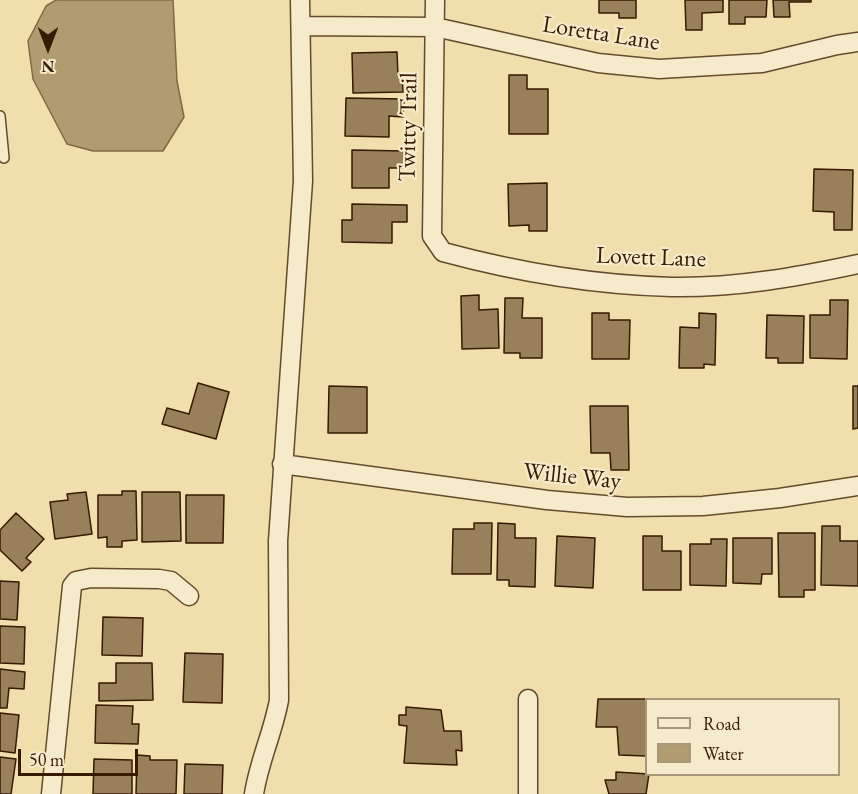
<!DOCTYPE html>
<html>
<head>
<meta charset="utf-8">
<style>
  body { margin:0 }
  #map { position:relative; width:858px; height:794px; overflow:hidden; background:#f0dfac; font-family:"EB Garamond",serif }
  canvas { display:block }
  .legend { position:absolute; left:645px; top:698px; width:195px; height:78px; box-sizing:border-box; background:#f5eac9; border:2px solid #a99779; margin:0; padding:8px 10px; list-style:none; font-size:18px; color:#361a01 }
  .legend li { display:flex; align-items:center; gap:12px; height:30px }
  .legend b { width:30px; border:2px solid #a99779 }
  .north { position:absolute; left:18px; top:18px; width:60px; height:60px; -webkit-text-stroke:4px #f5eac9; paint-order:stroke; rotate:180deg; font-size:16px; font-weight:700; line-height:24px; text-align:center; color:#361a01 }
  .north::after { content:''; display:block; margin:auto; width:21px; height:27px; background:#361a01; clip-path:polygon(50% 0,100% 100%,50% 72%,0 100%) }
  .scale { position:absolute; left:18px; top:749px; width:120px; height:27px; box-sizing:border-box; border:3px solid #361a01; border-top:0; padding-left:8px; font-size:18px; line-height:21px; white-space:nowrap; color:#361a01; -webkit-text-stroke:4px #f5eac9; paint-order:stroke }
</style>
</head>
<body>
<div id="map">
<canvas width="858" height="794"></canvas>
<ul class="legend">
<li><b style="height:8px;background:#f5eac9"></b>Road</li>
<li><b style="height:16px;background:#b19c72"></b>Water</li>
</ul>
<div class="north">N</div>
<div class="scale">50 m</div>
</div>
<script>
const g = document.querySelector('canvas').getContext('2d');
g.lineJoin = 'round';
function paint(path, color) { g.fillStyle = color; g.fill(path, 'evenodd'); }
function strokePath(path, color, width, dash) { g.strokeStyle = color; g.lineWidth = width; g.lineCap = dash ? 'butt' : 'round'; g.setLineDash(dash || []); g.stroke(path); }
function label(font, color, halo, rows, align = 'center') {
  g.font = font + ' "EB Garamond",serif'; g.lineWidth = 4.5; g.setLineDash([]); g.textBaseline = 'middle'; g.strokeStyle = halo; g.fillStyle = color; for (const [text, x, y, turn = 0] of rows) {
    g.save(); g.translate(x, y); g.rotate((+turn || 0) * Math.PI / 180); g.textAlign = isNaN(turn) ? turn : align; if (halo) g.strokeText(text, 0, 0); g.fillText(text, 0, 0); g.restore();
  }
}
const water = new Path2D(`
  M56,0h117l4,81 7,36 -21,34h-70l-26,-7 -34,-65 -5,-38 18,-35z`);
paint(water, '#b19c72');
strokePath(water, '#806845', 1.5);
const building = new Path2D(`
  M599,0h37v18h-17v-5h-20z
  M685,0h38v12l-21,1v17h-16z
  M729,0h38l-1,17h-21v7h-16z
  M773,0h38v2h-22l1,15h-16z
  M397,52l1,24 4,-1 1,17 -50,1 -1,-40z
  M509,75h18v14h21v45h-39z
  M346,98l58,1 -1,18 -14,-1v21l-44,-1z
  M352,150l52,1v17h-15v20h-37z
  M814,169l39,1 -1,60h-18v-18l-21,-1z
  M547,183v48h-18v-6l-20,1 -1,-42z
  M352,204l55,1v17h-15v21l-50,-1v-22h10z
  M479,295v15l19,-1 1,39 -37,1 -1,-53z
  M505,298h18l-1,20h20v40h-22v-5h-16z
  M830,300h18l-1,59 -37,-1v-43h20z
  M592,313h17v7h21l-1,39h-37z
  M699,313l17,1 -1,51 -11,-1v4h-25l1,-41 19,1z
  M767,315l37,1 -1,47h-25v-5h-12z
  M198,383l31,9 -13,47 -54,-15 5,-16 22,6z
  M329,386l38,1v46h-39z
  M853,386h5v42l-5,1z
  M590,406h38l1,64h-18l-1,-17h-19z
  M122,491h14l1,49 -15,1v6h-15v-10l-9,1v-43h24z
  M86,492l6,42 -37,5 -5,-37 18,-2 -1,-6z
  M142,492h38l1,49 -39,1z
  M186,495h38l-1,48h-37z
  M16,513l28,26 -18,19 5,4 -9,9 -22,-21v-20z
  M474,523h18l-1,51h-39l1,-45h21z
  M498,523l17,1v14h21l-1,49 -26,-1v-6h-12z
  M822,526h18v15h18v45l-37,-1z
  M778,533h37v57h-11v7h-25z
  M557,536l38,2 -2,50 -38,-2z
  M643,536h19v15h19v39h-38z
  M733,538h39v36h-10l-1,10 -28,-1z
  M711,539h16l-1,47 -36,-1v-41h21z
  M0,581l19,1 -2,38 -17,-1z
  M103,617l40,1 -1,38 -40,-1z
  M0,626l25,1 -1,37 -24,-1z
  M185,653l38,1 -1,49 -39,-1z
  M116,663h36l1,37 -54,1v-18h17z
  M0,669l25,3 -1,17 -15,-1 -2,20h-7z
  M598,699h68l-20,1v56l-27,-1 -2,-28h-21z
  M96,705l37,1 -1,18h7l-1,20 -43,-1z
  M406,707l35,3 3,21h17l1,20 -6,-1 1,15 -53,-2 3,-37 -8,-1v-10h7z
  M0,713l19,2 -4,38 -15,-2z
  M137,755l13,1v4h27l-1,34h-40z
  M0,757l16,2 -5,35h-11z
  M94,759l38,1v34h-39z
  M185,764l38,1 -1,29h-38z
  M616,772l33,2 -3,20h-37l-4,-14h11z`);
paint(building, '#97805a');
strokePath(building, '#361a01', 1.5);
const service = new Path2D(`
  M0,116l4,42`);
const minor = new Path2D(`
  M435,0l-3,236 11,16c74,20 152,33 229,35 63,1 125,-10 186,-23
  M301,26l134,1 163,36 61,6 103,-6 75,-18 21,-3
  M282,464l265,36 80,7 76,-1 77,-8 78,-12
  M528,699v95
  M51,794l21,-208 4,-5 15,-3 68,1 12,2 18,15
  M254,794c5,-33 19,-61 25,-94l-1,-159 25,-360 -3,-181`);
strokePath(service, '#644b2c', 12);
strokePath(minor, '#644b2c', 21);
strokePath(service, '#f5eac9', 9);
strokePath(minor, '#f5eac9', 18);
label('24px', '#361a01', '#f5eac9', [
  ["Loretta Lane",601,34,9],
  ["Twitty Trail",409,127,-89],
  ["Lovett Lane",651,258,2],
  ["Willie Way",572,477,6]
]);
</script>
</body>
</html>
